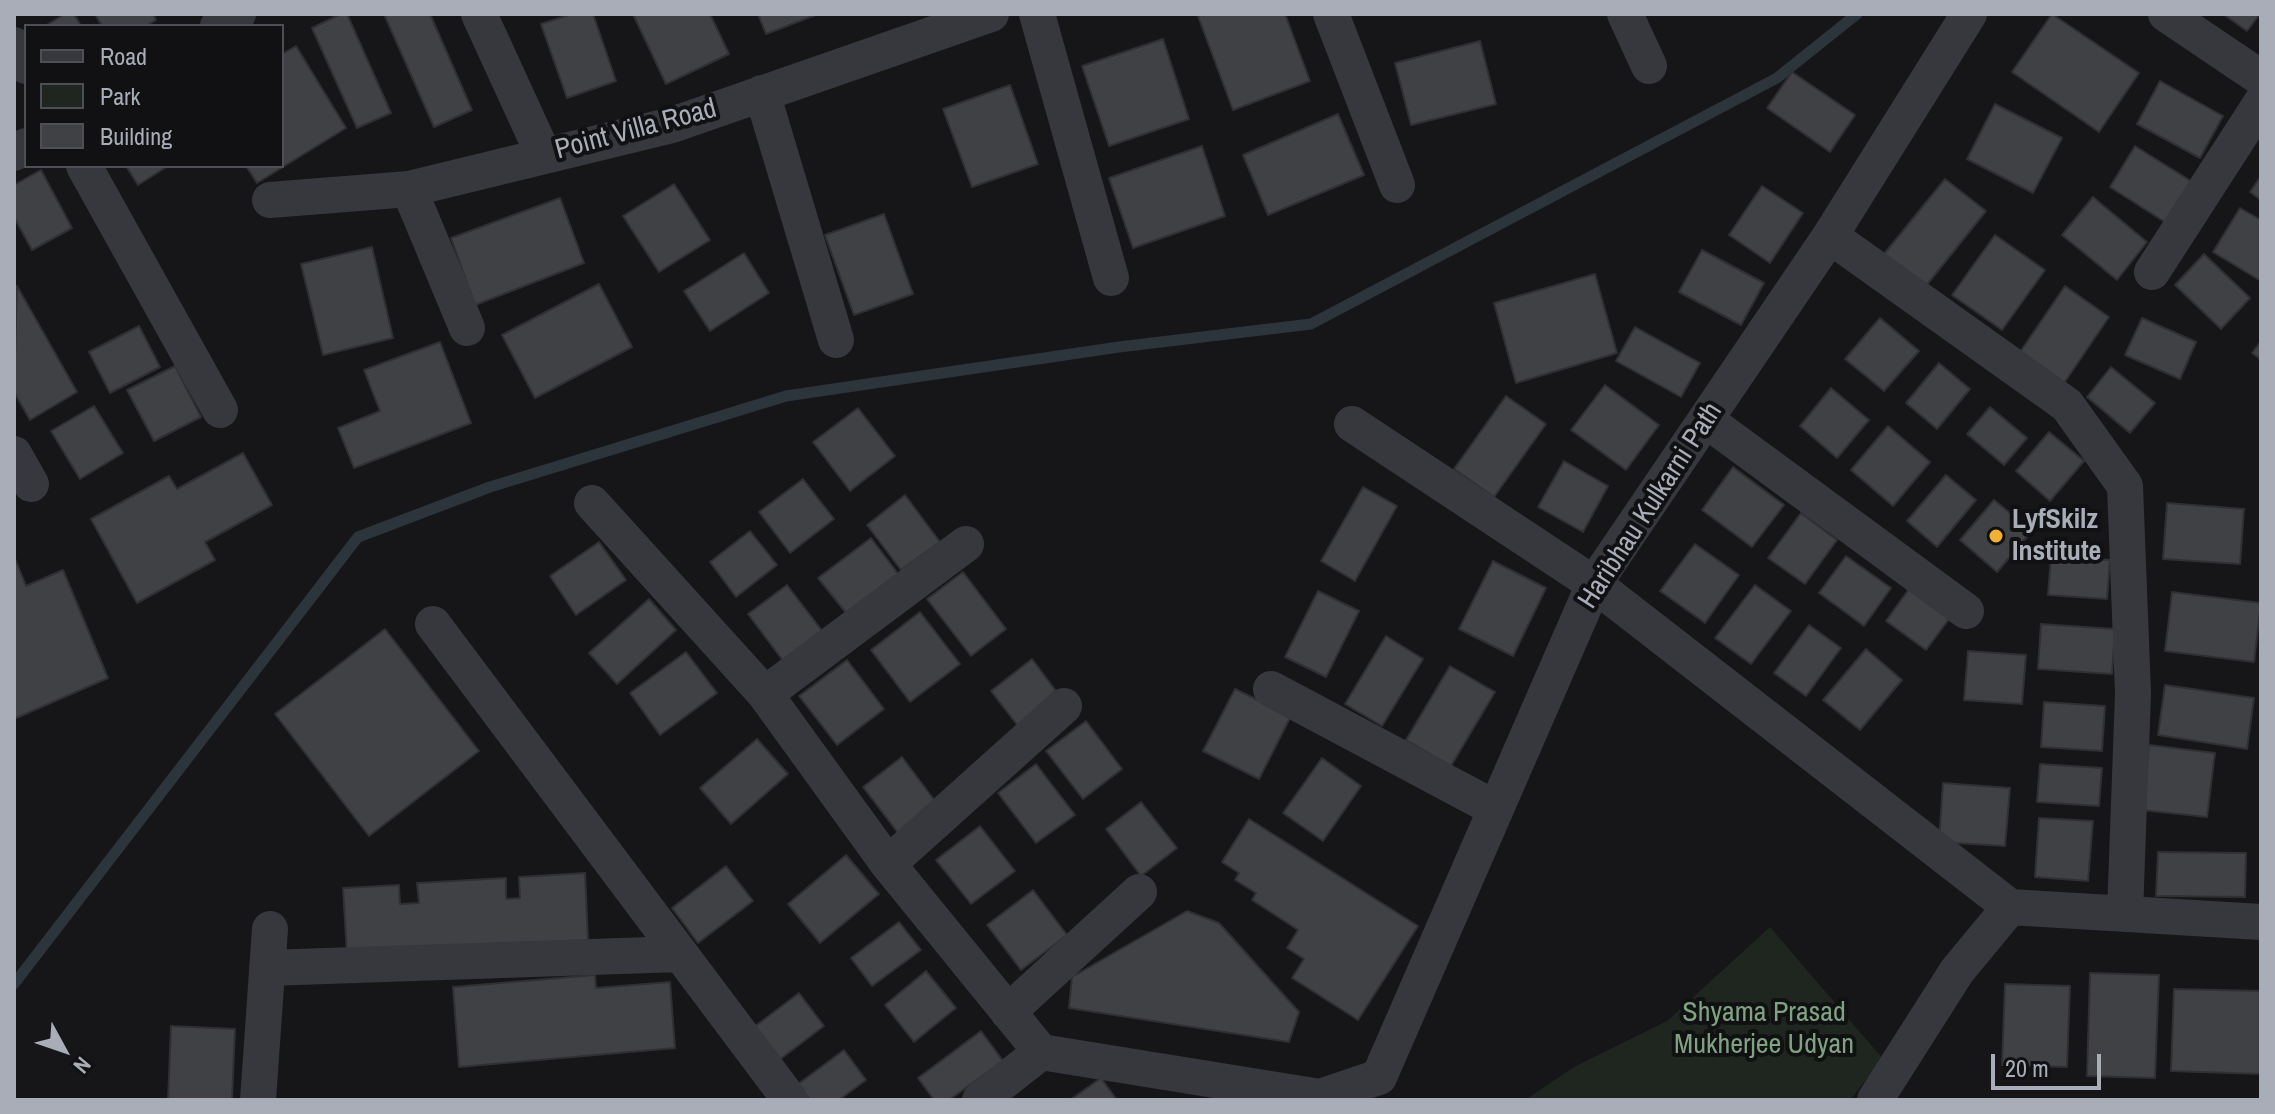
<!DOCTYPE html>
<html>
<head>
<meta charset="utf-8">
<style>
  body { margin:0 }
  #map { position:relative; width:2275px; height:1114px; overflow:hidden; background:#161618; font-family:"Archivo Narrow",sans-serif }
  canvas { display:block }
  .frame { position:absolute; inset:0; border:16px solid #a8adb8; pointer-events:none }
  .legend { position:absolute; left:24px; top:24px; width:260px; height:144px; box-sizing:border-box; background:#111113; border:2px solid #4d4f55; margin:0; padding:10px 14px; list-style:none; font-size:24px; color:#a8adb8 }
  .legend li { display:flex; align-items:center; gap:16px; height:40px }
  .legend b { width:40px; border:2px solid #4d4f55 }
  .north { position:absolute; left:24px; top:1010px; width:80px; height:80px; -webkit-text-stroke:6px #111113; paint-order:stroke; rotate:130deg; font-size:22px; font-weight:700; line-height:32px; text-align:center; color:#a8adb8 }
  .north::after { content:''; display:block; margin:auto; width:28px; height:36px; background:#a8adb8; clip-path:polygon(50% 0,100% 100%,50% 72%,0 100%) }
  .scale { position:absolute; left:1991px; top:1054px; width:110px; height:36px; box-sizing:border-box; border:4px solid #a8adb8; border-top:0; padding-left:10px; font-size:24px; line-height:28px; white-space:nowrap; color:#a8adb8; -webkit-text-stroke:6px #111113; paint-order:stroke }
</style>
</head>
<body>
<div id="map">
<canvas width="2275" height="1114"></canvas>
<div class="frame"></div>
<ul class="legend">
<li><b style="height:10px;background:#37383d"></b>Road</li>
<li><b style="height:22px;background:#1e261f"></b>Park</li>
<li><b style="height:22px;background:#404145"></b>Building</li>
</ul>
<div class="north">N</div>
<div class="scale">20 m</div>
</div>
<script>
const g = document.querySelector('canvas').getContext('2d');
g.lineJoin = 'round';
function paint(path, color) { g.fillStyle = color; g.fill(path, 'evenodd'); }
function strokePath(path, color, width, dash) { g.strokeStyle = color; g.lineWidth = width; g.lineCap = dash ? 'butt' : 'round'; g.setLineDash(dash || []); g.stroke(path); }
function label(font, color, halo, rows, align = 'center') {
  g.font = font + ' "Archivo Narrow",sans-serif'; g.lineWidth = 8; g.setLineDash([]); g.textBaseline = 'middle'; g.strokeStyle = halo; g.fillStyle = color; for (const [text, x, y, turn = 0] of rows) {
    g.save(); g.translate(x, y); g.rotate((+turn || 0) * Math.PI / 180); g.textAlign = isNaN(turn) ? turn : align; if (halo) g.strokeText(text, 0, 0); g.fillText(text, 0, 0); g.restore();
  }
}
paint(new Path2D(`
  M1770,927l113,132 -33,41h-325l49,-33 93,-46z`), '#1e261f');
strokePath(new Path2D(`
  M14,984l344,-447 132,-50 296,-91 333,-49 192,-23 466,-246 80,-64`), '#2c353c', 11);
const building = new Path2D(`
  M65,14h9l7,12h-36z
  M95,14h58l3,6 -10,6h-44z
  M341,14h6l44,99 -34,15 -45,-100z
  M384,14h46l42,96 -38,17z
  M572,14h21l23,67 -49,17 -26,-74z
  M633,14h77l19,40 -63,30z
  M758,14h60l-52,20z
  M1204,14h81l25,67 -77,29 -35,-94z
  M2052,14l87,59 -40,59 -87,-60z
  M2223,14h37l-13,17z
  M1163,39l26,80 -80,27 -27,-80z
  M1480,41l16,63 -85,21 -16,-62z
  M296,46l50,82 -89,55 -11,-17h36v-112z
  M1792,72l63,43 -25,37 -63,-44z
  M2160,81l63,35 -23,42 -63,-34z
  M1010,85l28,79 -66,23 -29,-78z
  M1995,104l67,34 -29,55 -66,-34z
  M1338,114l26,61 -96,40 -25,-60z
  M1202,146l23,70 -92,32 -24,-70z
  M2135,146l59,37 -26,41 -58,-37z
  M126,166h42l-30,19z
  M41,170l31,58 -40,22 -18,-33v-32z
  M2261,176v24l-11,-8z
  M1945,179l41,32 -61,76 -41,-33z
  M674,184l36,56 -51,32 -36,-56z
  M1762,186l41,27 -33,50 -41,-28z
  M2093,197l54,45 -30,38 -55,-45z
  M560,198l24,65 -109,42 -24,-67z
  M2240,208l21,12v61l-48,-29z
  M884,214l29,80 -59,21 -29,-80z
  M1995,235l50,35 -43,60 -50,-35z
  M372,247l21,91 -70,17 -22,-91z
  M1702,250l62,33 -23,42 -62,-33z
  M744,253l25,40 -59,38 -26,-40z
  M2204,254l46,44 -29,31 -46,-44z
  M1595,274l22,79 -101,30 -22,-80z
  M599,284l33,63 -97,51 -33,-63z
  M17,286l60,106 -47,28 -16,-28z
  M2065,286l44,31 -47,69 -44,-31z
  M1880,318l39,33 -35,40 -39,-32z
  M2142,318l54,24 -16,37 -55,-24z
  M139,326l21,41 -50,26 -21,-41z
  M1635,327l65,36 -19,34 -65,-36z
  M2261,341v19l-9,-7z
  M440,342l31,81 -117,45 -16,-40 42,-17 -16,-41z
  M1939,363l31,26 -33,40 -31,-26z
  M175,366l26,51 -47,24 -27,-51z
  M2111,367l44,36 -25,30 -43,-36z
  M1605,385l54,40 -33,45 -55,-40z
  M1831,388l38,32 -32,38 -37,-32z
  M1506,396l40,28 -52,73 -40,-28z
  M94,406l29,47 -43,26 -29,-48z
  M1990,407l37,31 -23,27 -37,-31z
  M858,408l37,48 -45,35 -37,-49z
  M1888,426l42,36 -37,44 -42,-36z
  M2049,432l35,29 -34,40 -34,-30z
  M243,453l29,52 -67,37 10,18 -78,43 -46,-84 78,-43 8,13z
  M1564,461l44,25 -25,46 -45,-25z
  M1733,467l51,38 -32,42 -50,-37z
  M1946,475l30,25 -39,47 -30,-26z
  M803,479l31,40 -44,34 -31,-41z
  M1363,487l34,19 -42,75 -34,-20z
  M905,495l35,47 -39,28 -34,-45z
  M1994,500l38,31 -35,41 -37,-32z
  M2167,503l77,6 -4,55 -77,-5z
  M1801,513l36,27 -32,44 -37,-26z
  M750,531l27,34 -41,32 -26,-35z
  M871,538l28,37 -52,39 -29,-36z
  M599,542l27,38 -50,35 -26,-39z
  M1695,544l44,31 -34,48 -45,-32z
  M14,556l12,30 37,-16 45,108 -94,41z
  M1846,556l45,32 -27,38 -45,-33z
  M2051,556l59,4 -3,39 -59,-4z
  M1493,561l53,27 -33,68 -54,-27z
  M963,572l43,57 -35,27 -44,-57z
  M1914,582l41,29 -29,39 -40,-29z
  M787,585l36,47 -39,30 -36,-48z
  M1755,585l36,26 -40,53 -36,-26z
  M1318,591l41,20 -33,66 -41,-20z
  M2172,592l89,11 -7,59 -89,-11z
  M649,599l27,31 -59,54 -28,-31z
  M920,612l40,52 -50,38 -39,-52z
  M2041,624l74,5 -3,45 -74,-5z
  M1809,625l32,23 -35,48 -32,-23z
  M385,629l94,122 -110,85 -94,-122z
  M1386,636l37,23 -41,67 -37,-22z
  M1866,649l36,31 -42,50 -37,-30z
  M1968,651l58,4 -4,49 -58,-4z
  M686,652l31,41 -57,42 -30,-42z
  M1032,659l27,36 -41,31 -27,-35z
  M847,660l37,49 -47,36 -38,-49z
  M1450,666l45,26 -44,74 -45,-26z
  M2165,685l89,13 -7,51 -89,-14z
  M1235,689l56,27 -32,63 -56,-28z
  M2044,702l61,4 -3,45 -61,-4z
  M1086,721l36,48 -39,30 -37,-48z
  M757,739l31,35 -57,50 -31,-36z
  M2149,745l66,8 -8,64 -65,-7z
  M902,757l39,52 -39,29 -39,-51z
  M1322,758l39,28 -38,55 -40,-28z
  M1036,764l39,51 -39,28 -38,-50z
  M2040,764l62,4 -3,38 -62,-4z
  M1943,783l67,5 -5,58 -66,-4z
  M1141,802l36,46 -36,28 -35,-47z
  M2039,818l54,3 -5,60 -53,-4z
  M1249,819l169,107 -60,94 -66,-42 12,-19 -17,-11 11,-18 -46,-30 4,-7 -21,-13 4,-7 -17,-11z
  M980,826l35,45 -44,33 -35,-44z
  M2158,852l88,1 -1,44 -89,-1z
  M846,855l33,39 -59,49 -32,-39z
  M726,866l27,35 -55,42 -26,-35z
  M585,873l3,67 -241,15 -4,-67 56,-3 1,19 19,-1 -2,-20 89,-5v21l14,-1 -1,-21z
  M1033,890l34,45 -46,35 -34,-45z
  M1187,911l32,12 80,89 -10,30 -220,-34 3,-31z
  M899,922l22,28 -49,36 -21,-28z
  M926,971l30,37 -42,34 -29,-37z
  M2090,973l69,2 -4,103 -68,-2z
  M595,975l1,13 74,-6 5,66 -216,19 -6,-80z
  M2005,984l65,2 -3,81 -65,-2z
  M2174,989l87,2v83l-90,-3z
  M799,993l25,33 -45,34 -25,-33z
  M171,1026l64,3 -3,71h-64z
  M981,1031l22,30 -54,39h-15l-16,-22z
  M844,1050l22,30 -27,20h-29l-12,-16z
  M1101,1078l16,22h-47z`);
paint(building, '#404145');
strokePath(building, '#303034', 2);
strokePath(new Path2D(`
  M479,14l65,142
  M1037,14l74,264
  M1331,14l66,171
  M1625,14l24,52
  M2166,14l95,64
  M218,26l20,-12
  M14,45l12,21
  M762,93l74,247
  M14,153l12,-7
  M84,166l136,244
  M409,189l58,139
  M270,200l139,-11 263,-64 319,-111
  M1830,236l237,169 58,81 8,207 -8,221
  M2152,272l109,-169
  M1706,420l260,191
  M1352,424l242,160 416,323
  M14,454l17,30
  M592,503l173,191 123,170 153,188 279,45 59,-20 215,-493 236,-348 139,-222
  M433,624l357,476
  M1271,689l225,120
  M765,694l201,-150
  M888,864l176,-158
  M267,968l413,-14
  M1008,1012l131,-120
  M258,1100l12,-171
  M980,1100l61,-48
  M1875,1100l82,-129 53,-64 251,15`), '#37383d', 36);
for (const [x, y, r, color] of [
  [1996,536,8,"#f2b134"]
]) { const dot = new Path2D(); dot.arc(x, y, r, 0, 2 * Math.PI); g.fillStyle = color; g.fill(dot); strokePath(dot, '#111113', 3); }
label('28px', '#a8adb8', '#111113', [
  ["Point Villa Road",636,130,-15],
  ["Haribhau Kulkarni Path",1651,506,-57]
]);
label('bold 28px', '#a8adb8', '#111113', [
  ["LyfSkilz",2012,520],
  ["Institute",2012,552]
], 'left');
label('28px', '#7fa381', '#111113', [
  ["Shyama Prasad",1764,1013],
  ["Mukherjee Udyan",1764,1045]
]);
</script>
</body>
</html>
